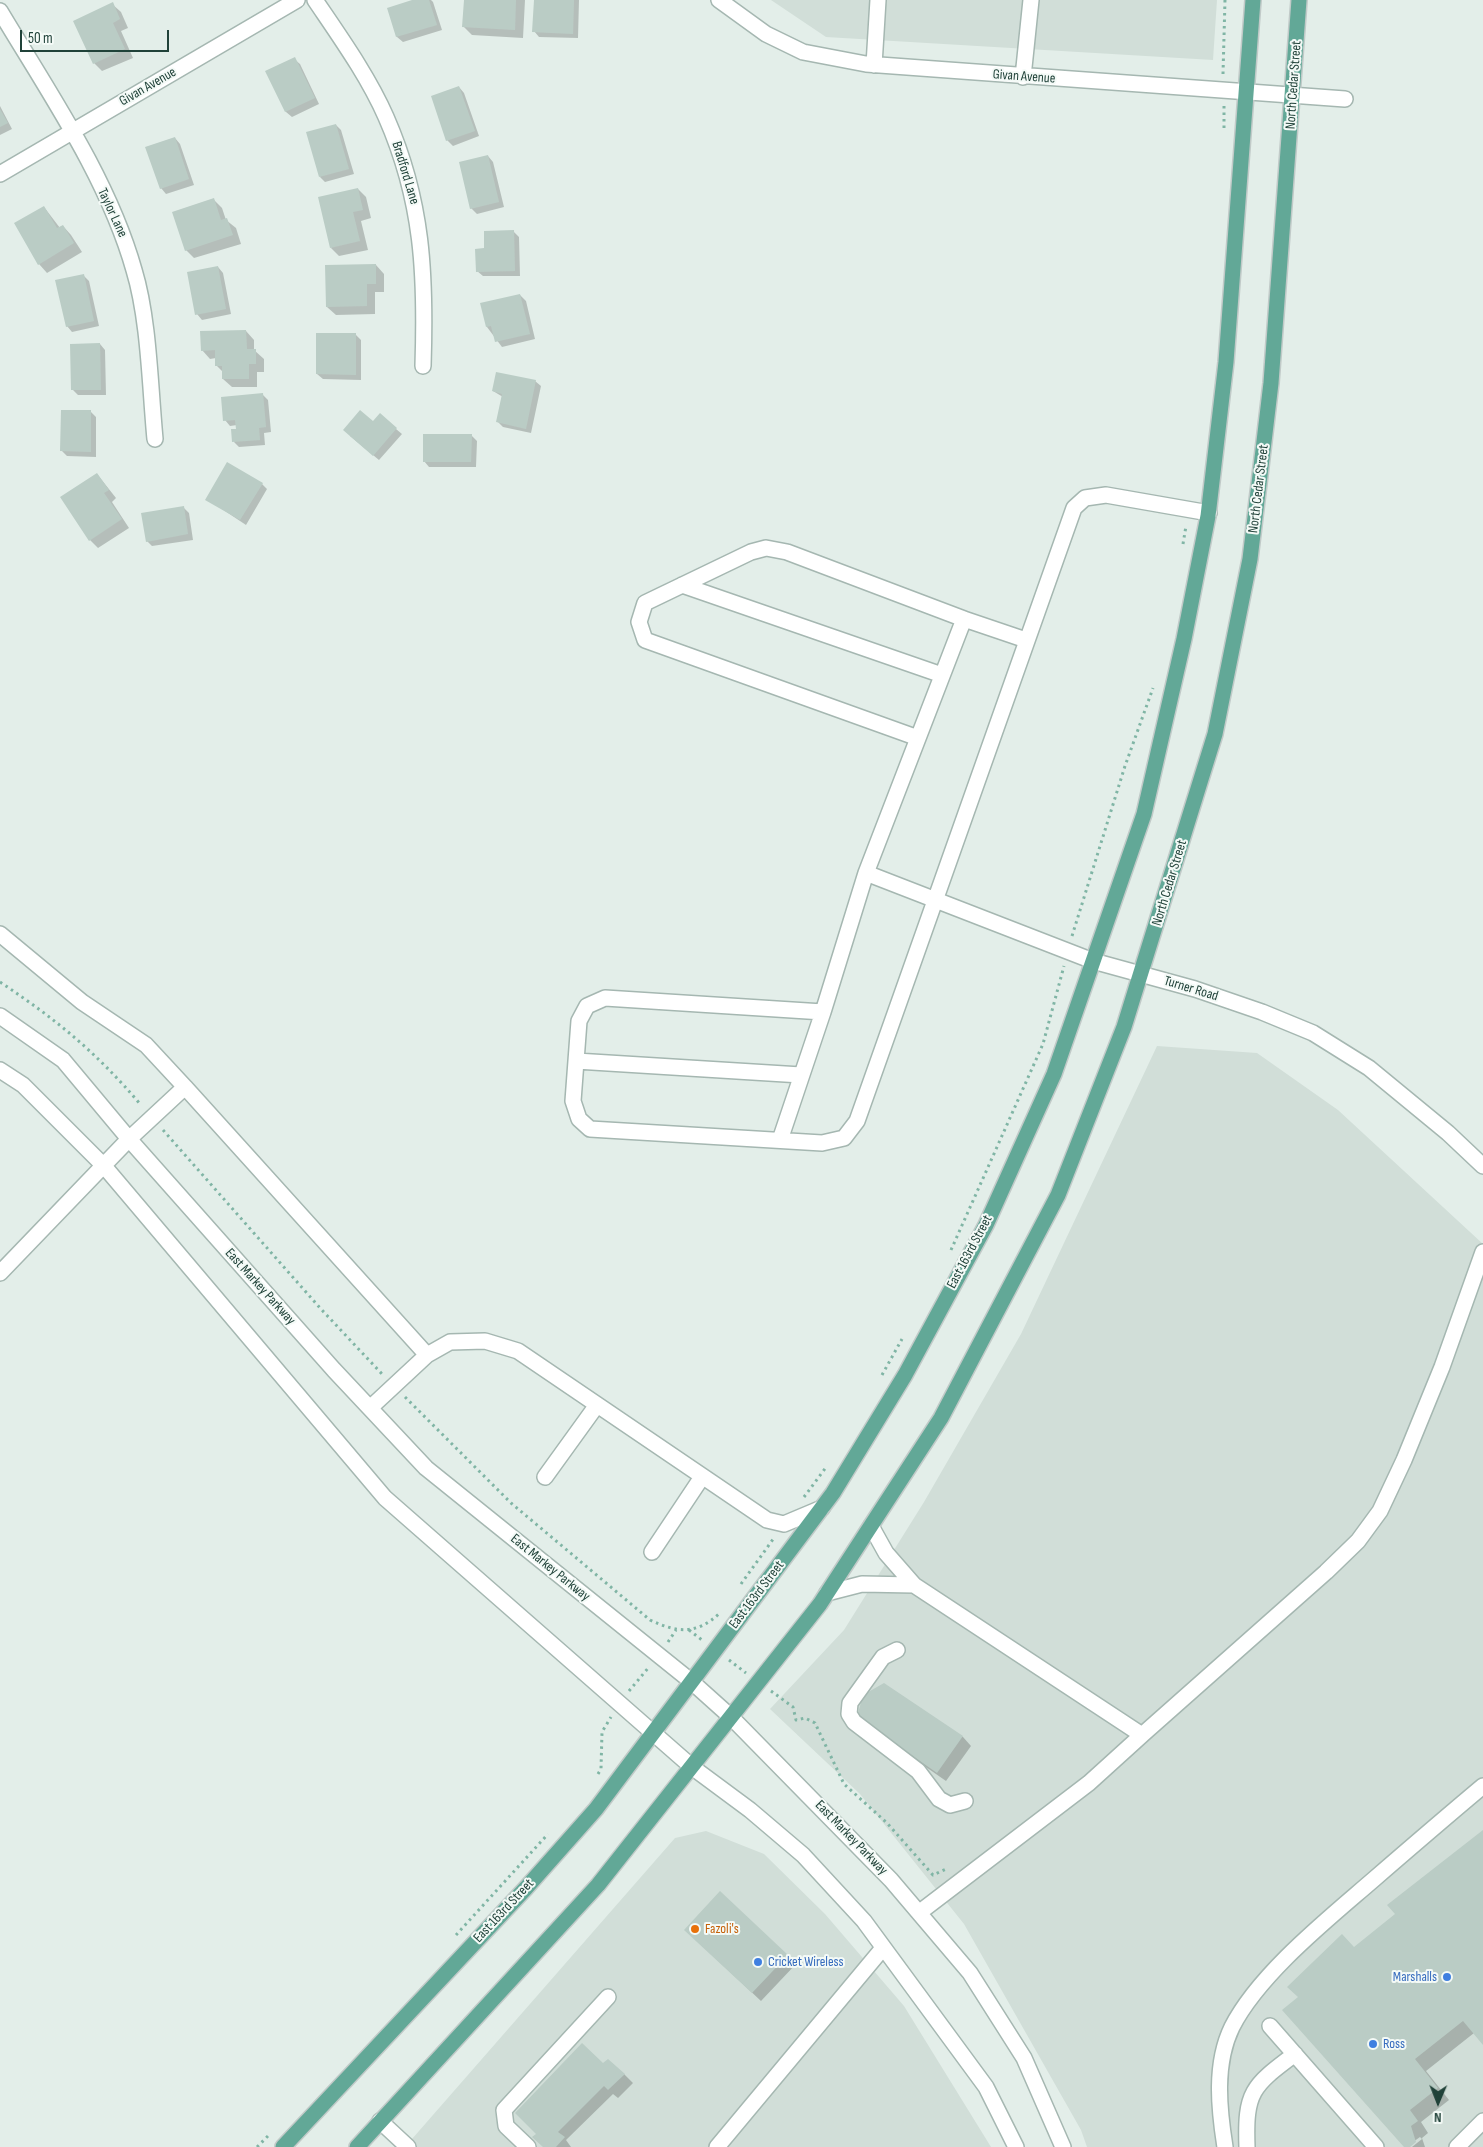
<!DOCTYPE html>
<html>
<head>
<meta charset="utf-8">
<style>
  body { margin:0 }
  #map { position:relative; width:1483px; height:2147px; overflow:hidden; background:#e3eee9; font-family:"Sofia Sans Condensed",sans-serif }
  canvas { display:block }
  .north { position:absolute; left:1413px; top:2077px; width:50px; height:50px; -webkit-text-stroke:4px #f4faf7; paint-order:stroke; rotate:181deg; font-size:14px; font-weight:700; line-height:20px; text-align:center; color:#204239 }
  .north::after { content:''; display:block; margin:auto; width:18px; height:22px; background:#204239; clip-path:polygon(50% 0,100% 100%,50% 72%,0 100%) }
  .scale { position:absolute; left:20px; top:30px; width:149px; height:22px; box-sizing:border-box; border:2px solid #204239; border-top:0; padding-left:6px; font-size:15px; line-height:18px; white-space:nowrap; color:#204239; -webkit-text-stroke:4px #f4faf7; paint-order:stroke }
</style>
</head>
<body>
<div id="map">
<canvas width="1483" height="2147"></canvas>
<div class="north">N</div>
<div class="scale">50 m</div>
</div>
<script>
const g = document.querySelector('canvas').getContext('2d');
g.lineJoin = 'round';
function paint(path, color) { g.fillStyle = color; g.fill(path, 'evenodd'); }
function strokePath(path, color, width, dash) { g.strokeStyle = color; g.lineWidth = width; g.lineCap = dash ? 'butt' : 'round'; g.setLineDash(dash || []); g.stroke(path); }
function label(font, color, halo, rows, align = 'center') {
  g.font = font + ' "Sofia Sans Condensed",sans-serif'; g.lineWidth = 4; g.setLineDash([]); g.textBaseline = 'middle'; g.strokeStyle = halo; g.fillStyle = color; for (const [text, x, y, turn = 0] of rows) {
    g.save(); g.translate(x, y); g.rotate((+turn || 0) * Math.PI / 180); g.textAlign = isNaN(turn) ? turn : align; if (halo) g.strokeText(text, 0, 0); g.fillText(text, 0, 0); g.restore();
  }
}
paint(new Path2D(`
  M771,0h446l-4,60 -387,-23z
  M1157,1046l100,7 81,57 145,134v903h-396l-6,-17 -117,-206 -104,-130 -90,-85 74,-79 80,-128 97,-168z
  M706,1831l58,23 61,60 79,92 87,141h-586l270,-309z`), '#d1ded8');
paint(new Path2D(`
  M417,0h14l2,2 9,28 -39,12 -6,-5 -8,-28z
  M465,0h60l-2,38 -51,-3 -9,-9z
  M535,0h44l-1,38 -39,-1 -5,-6z
  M112,4l9,8 7,16 -7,3 12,27 -31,13 -8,-8z
  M294,59l6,5 19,40 -27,13 -6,-5 -19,-40z
  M459,87l5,6 15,43 -26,10 -6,-6z
  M0,106l12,23 -12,6z
  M336,125l5,5 13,44 -29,8 -5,-5z
  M175,138l5,6 14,41 -28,9 -5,-6z
  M488,156l5,6 11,45 -27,7 -6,-6z
  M358,189l8,8 5,21 -10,3 7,29 -29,6 -8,-8z
  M214,200l8,8 4,12 10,8 5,16 -47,14 -8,-8z
  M44,207l16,21 3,-2 8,9 11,17 -35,21 -8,-9z
  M513,231l6,6 1,39h-37l-6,-5 8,-21z
  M376,265l8,9v18h-9v22l-39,1 -9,-8z
  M218,267l5,6 8,41 -29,6 -5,-6z
  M83,275l6,6 10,45 -27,6 -5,-6z
  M520,295l6,6 9,38 -33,8 -15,-20 -5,-23z
  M246,331l8,9v10l10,9v13h-7v15h-25l-9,-8v-7l-7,-7v-7l-6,1 -8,-9z
  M356,335l5,5v40l-38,-1 -6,-5z
  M100,344l5,6 1,45h-28l-5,-5z
  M535,381l6,5 -10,47 -28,-6 -5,-5 5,-25 -10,-6z
  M262,394l6,6 3,32 -7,1 1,12 -26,2 -5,-5 3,-17 -7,1 -5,-6z
  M91,412l5,5v40l-29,-1 -5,-5z
  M373,423l23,6 6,5 -23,26 -29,-24z
  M471,435l6,6 -1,26h-47l-5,-6z
  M97,474l19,24 -4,4 17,26 -31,20 -8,-8z
  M262,484l5,5 -21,36 -39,-26z
  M183,507l6,6 4,27 -41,6 -5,-5z
  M884,1684l79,53 8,9 -25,35 -79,-55z
  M1483,1831v212l-9,-10 -48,38 23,29 -28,22 7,11 -6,5 3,9h-13l10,-8 -2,-2 -14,10 -51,-199 42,-34z
  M694,1938l93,18 9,8 -35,37z
  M603,2065l21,9 9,9 -15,15 -5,-4 -47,46 5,7h-27z`), '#0003');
paint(new Path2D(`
  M412,0h17l8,25 -41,12 -9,-29z
  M464,0h52l-1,30 -53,-3z
  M534,0h40l-1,34 -41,-2z
  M113,2l7,17 -7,4 12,26 -32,15 -20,-43z
  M295,57l20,41 -30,14 -20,-41z
  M459,86l16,45 -29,10 -15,-45z
  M0,109l8,14 -8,4z
  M336,124l13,45 -30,8 -13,-45z
  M175,137l14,42 -29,10 -15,-42z
  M488,155l11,47 -29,7 -11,-47z
  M358,188l5,22 -10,2 7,29 -30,7 -12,-51z
  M214,198l7,22 6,-2 6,17 -48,16 -13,-39z
  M44,206l13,22 6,-3 11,18 -36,22 -24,-42z
  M514,230l1,41 -39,1 -1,-23 9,-1v-17z
  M376,264v20h-9v22l-41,1 -1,-42z
  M218,266l8,43 -31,6 -8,-43z
  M84,274l10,47 -28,6 -11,-47z
  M520,294l10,40 -35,8 -4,-16 -5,1 -6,-24z
  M246,330l1,19h9v15h-7v15h-27v-13h-7v-16l-14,1 -1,-20z
  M316,333h40v42l-40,-1z
  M100,343l1,47h-30l-1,-46z
  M496,372l40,8 -10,49 -30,-7 6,-28 -10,-3z
  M263,393l3,34 -7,1 1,12 -28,2 -1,-13h5l-1,-9 -12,1 -2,-24z
  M61,410h30v42l-31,-1z
  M360,410l13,11 7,-8 17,15 -24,28 -30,-26z
  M423,434h49l-1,28h-48z
  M227,462l36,21 -23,37 -35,-20z
  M97,473l12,17 -5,3 18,26 -33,22 -29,-44z
  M184,506l4,28 -42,8 -5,-29z
  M884,1683l79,53 -26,37 -80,-56 6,-22z
  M1483,1830v215l-20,-24 -48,38 23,29 -28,22 8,11 -7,5 5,16 -6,5h-6l-122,-137 16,-13 -11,-10 55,-53 12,13 41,-33 -8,-9z
  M720,1891l68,64 -36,38 -68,-63z
  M582,2043l21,20 5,-4 17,15 -17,16 -4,-4 -46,46 7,5 -9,10h-13l-11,-10 4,-3 -21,-21z`), '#baccc5');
const minor = new Path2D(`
  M315,0c25,37 53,76 71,117 37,84 40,158 37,249
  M719,0l47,34 37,18 63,12 479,35
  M0,11c49,82 108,167 134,259 15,49 16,117 21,169
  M874,65l4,-65
  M1023,77l8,-77
  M0,174l297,-174
  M682,585l260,90
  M1026,640l-62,-21 -98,254 -43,139 -218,-14 -18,8 -8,15 -6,80 6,18 11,10 232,14 22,-5 13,-17 217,-613 11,-10 21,-3 103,18
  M918,738l-273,-98 -6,-18 6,-19 106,-51 15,-4 21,4 177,67
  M866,873l227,88 102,28 67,23 51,21 56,35 79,65 35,33
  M0,934l82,68 64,43 39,42
  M0,1016l63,44 66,79 205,231 92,98 266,214 39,35 160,163 79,93 54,85 39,89
  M576,1061l225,14
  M0,1070l23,15 81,81 281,332 307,269 58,43 53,45 61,66 122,166 30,60
  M780,1140l43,-128
  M0,1273l129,-134 56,-52 242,268
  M370,1408l57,-53 23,-13 35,-1 33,10 249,169 17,4 38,-16
  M545,1477l52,-72
  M871,1526l15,27 28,32 228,150 -53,48 -169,129
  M652,1552l50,-75
  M827,1593l35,-9 52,1
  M897,1650l-14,7 -33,46 -1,11 5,8 64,49 21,28 11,6 15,-4
  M1142,1735l184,-163 32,-31 22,-30 24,-51 38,-93 41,-115
  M1270,2026l106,121
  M380,2121l28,26
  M528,2147l-22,-21 -2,-16 104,-113
  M717,2147l166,-199
  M1225,2147c-6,-38 -11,-83 7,-120 27,-53 96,-108 141,-147 37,-32 73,-63 110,-94
  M1247,2147c-2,-55 5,-61 48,-93
  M1457,2147l26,-26`);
const major = new Path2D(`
  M283,2147l243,-259 70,-79 237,-316 72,-118 81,-150 68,-151 90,-260 40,-175 24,-123 18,-154 27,-362
  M357,2147l241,-262 222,-281 121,-186 117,-223 66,-168 91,-293 35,-175 21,-176 28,-383`);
strokePath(minor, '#a5b7b1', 18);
strokePath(major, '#c1cac8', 18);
strokePath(new Path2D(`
  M1223,74l2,-74
  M1224,106v23
  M1183,544l3,-18
  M1072,936l53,-170 28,-78
  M0,982c57,38 96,70 141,123
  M163,1130l157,178 63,67
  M951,1250l92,-206 21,-78
  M882,1375l20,-36
  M405,1397l106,106 139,117c28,13 46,15 70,-7
  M804,1497l23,-31
  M741,1584l33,-46
  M689,1630l13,10
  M668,1642l8,-12
  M729,1660l17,13
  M629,1691l20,-24
  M771,1691l22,16 3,13 9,-2 10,5 29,61 43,39 46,52 13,-6
  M598,1774l3,-5 1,-37 9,-15
  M456,1935l92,-101
  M257,2147l12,-12`), '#80b5a5', 3, [2.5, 4]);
strokePath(minor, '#fff', 15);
strokePath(major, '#62a897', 15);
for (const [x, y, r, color] of [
  [695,1929,5,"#e8710a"],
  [758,1962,5,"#3f7fe0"],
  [1447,1977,5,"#3f7fe0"],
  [1373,2044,5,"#3f7fe0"]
]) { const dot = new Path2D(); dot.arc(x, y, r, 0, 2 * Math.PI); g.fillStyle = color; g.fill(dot); strokePath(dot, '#f4faf7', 2); }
label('14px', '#204239', '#f4faf7', [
  ["Givan Avenue",1024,77,4],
  ["North Cedar Street",1294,85,-86],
  ["Givan Avenue",148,87,-30],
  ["Bradford Lane",405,173,73],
  ["Taylor Lane",112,213,65],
  ["North Cedar Street",1259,489,-83],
  ["North Cedar Street",1170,883,-73],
  ["Turner Road",1191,989,17],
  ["East 163rd Street",970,1252,-62],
  ["East Markey Parkway",260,1287,48],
  ["East Markey Parkway",550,1568,39],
  ["East 163rd Street",757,1595,-53],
  ["East Markey Parkway",851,1838,46],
  ["East 163rd Street",504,1911,-47]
]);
label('14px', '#c56008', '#f4faf7', [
  ["Fazoli's",705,1929]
], 'left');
label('14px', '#366cbe', '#f4faf7', [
  ["Cricket Wireless",768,1962],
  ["Marshalls",1437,1977,"right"],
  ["Ross",1383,2044]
], 'left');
</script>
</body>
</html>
